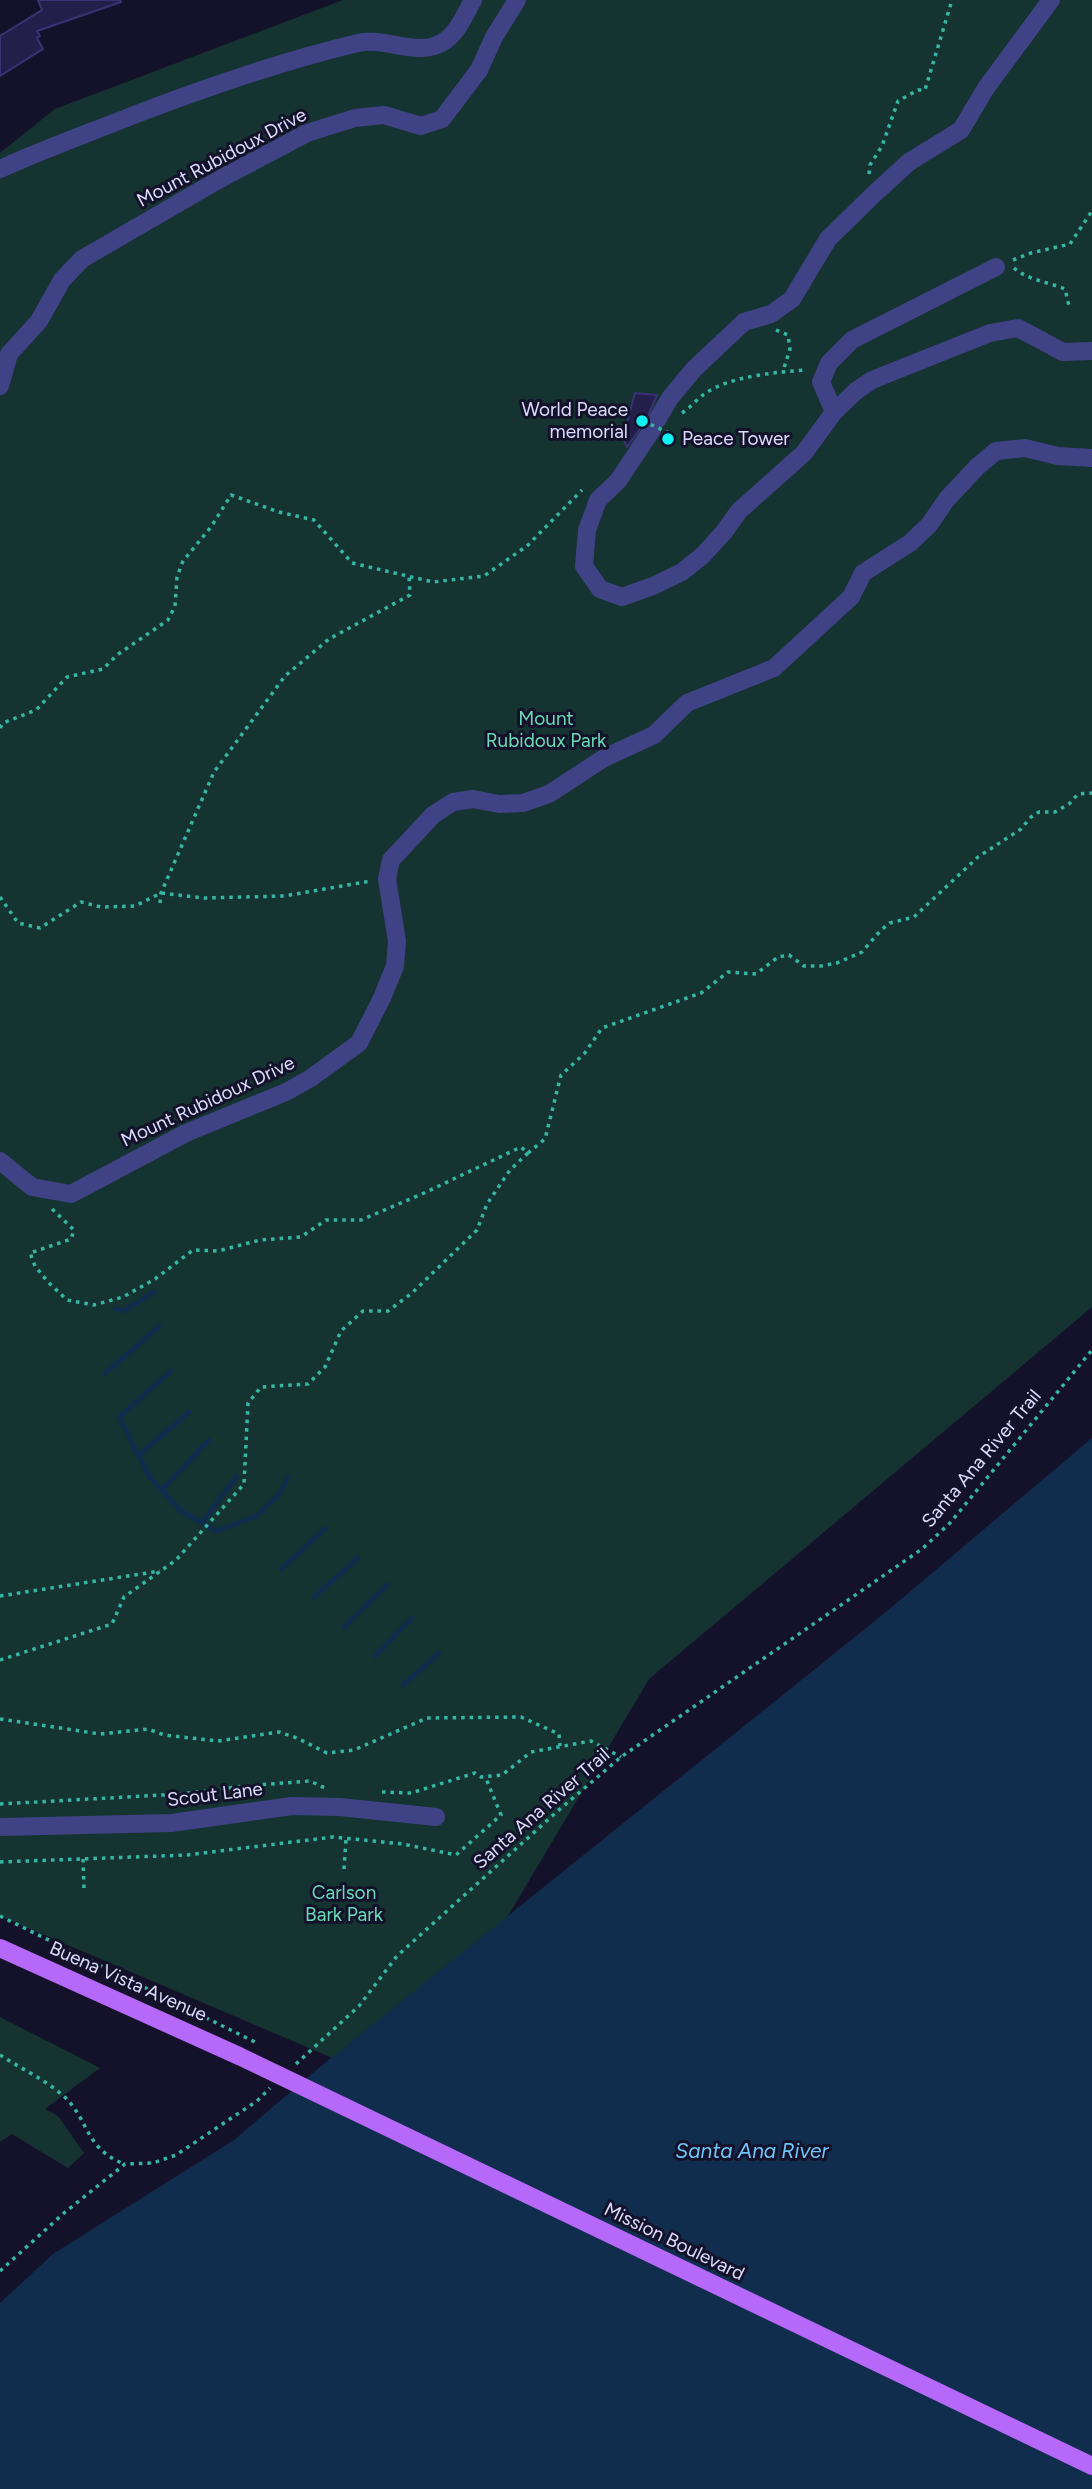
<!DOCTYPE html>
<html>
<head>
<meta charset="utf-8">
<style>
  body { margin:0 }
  canvas { display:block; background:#14122a }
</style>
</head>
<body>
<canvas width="1092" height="2489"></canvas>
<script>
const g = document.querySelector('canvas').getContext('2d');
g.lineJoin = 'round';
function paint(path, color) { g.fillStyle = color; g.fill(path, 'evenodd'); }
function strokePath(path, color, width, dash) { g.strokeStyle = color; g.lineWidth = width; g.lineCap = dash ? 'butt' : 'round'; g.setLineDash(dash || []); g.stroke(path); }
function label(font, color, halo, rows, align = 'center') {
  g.font = font + ' Figtree,sans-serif'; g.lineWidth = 6; g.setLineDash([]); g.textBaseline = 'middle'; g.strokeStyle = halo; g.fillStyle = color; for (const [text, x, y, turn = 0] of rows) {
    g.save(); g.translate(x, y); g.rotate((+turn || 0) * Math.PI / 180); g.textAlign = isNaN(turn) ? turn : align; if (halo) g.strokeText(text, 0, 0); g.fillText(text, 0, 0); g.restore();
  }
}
paint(new Path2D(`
  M343,0h749v1307l-443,372 -244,410 -405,-173v-1763l55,-44z
  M0,2017l100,51 -55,41 13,7 26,37 -16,15 -56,-34 -12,8z`), '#153330');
paint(new Path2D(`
  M1092,1438v1051h-1092v-186l53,-49 181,-114 86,-73 566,-455z`), '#112d4e');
strokePath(new Path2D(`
  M115,1309l9,2 30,-19
  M171,1371l-52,46 30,59 32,35 35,20 41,-15 23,-23 8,-16
  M105,1373l55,-47
  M139,1455l50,-43
  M162,1490l47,-50
  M202,1523l34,-46
  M281,1569l45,-41
  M314,1597l44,-39
  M344,1627l44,-43
  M375,1656l37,-38
  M403,1685l36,-32`), '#112d4e', 5);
const building = new Path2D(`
  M38,0h82l1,2 -84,29 3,5 -3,2 6,11 -43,27v-40l42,-26z
  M635,393l22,2 -11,26 -19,26 -4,-9z`);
paint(building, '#241f4a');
strokePath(building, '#393275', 2);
strokePath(new Path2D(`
  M869,174l1,-9 12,-19 16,-45 20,-11h7l27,-90
  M1013,260l18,-7 39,-9 22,-33
  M1014,268c14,12 34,14 51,21l4,17
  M776,330l12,5 2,14 -7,22
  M682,413c8,-5 14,-13 21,-18 25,-19 74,-23 104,-25
  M0,728l3,-5 33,-13 31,-33 36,-8 14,-14 51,-35 7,-14 2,-29 6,-16 28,-34 20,-32 48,17 35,8 38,43 81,19 51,-6 43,-30 55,-56
  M0,897l18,26 22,5 41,-26 20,5 34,-1 26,-13 43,5 80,-2 87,-15
  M160,903l1,-10 53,-121 71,-96 44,-37 81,-44 -1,-19
  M528,1153l17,-14 16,-64 23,-21 18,-26 99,-35 27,-21 28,2 22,-17 11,-2 15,11h17l16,-3 25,-11 19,-22 9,-7 24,-6 64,-60 43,-28 10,-12 8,-5h16l14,-8 9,-10 14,-1
  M0,1596l160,-25
  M0,1660l112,-36 12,-27 52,-37 68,-76 4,-81 13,-16 47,-3 17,-17 16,-36 22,-20h25l24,-18 65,-63 10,-26 23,-34 18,-17 -7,-6 -99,47 -61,26h-35l-25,17 -41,3 -42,11 -25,-1 -38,29 -32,18 -29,8 -27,-5 -19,-18 -13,-16 -5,-13 41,-14 3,-9 -23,-22
  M0,1719l100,15 48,-5 16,6 54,6 61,-9 18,6 30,15 27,-3 73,-32 94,-1 38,17 1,12
  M382,1792l29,1 64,-20 6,4 21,-2 29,-23 60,-11 30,16
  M0,1804l181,-10 63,-8 66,-5 15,7
  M83,1859l1,30
  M0,1862l187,-7 146,-18 70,7 53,11 45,-40 -16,-39
  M344,1869l2,-30
  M0,1916l257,127
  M0,2055c20,13 42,23 60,38 30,24 22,54 64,71
  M296,2064l63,-58 38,-50 163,-147 61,-52 301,-208 28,-26 142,-173
  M0,2271l64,-58 61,-49 28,-1 23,-8 81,-54 13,-13`), '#36b7a4', 3.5, [3.5, 5]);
strokePath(new Path2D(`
  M0,169c44,-20 89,-36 134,-54 73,-28 148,-54 224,-72 26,-6 55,12 79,2 19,-7 27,-29 36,-45
  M0,386l9,-32 30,-33 23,-41 20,-21 138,-80 87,-46 48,-15 29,-3 37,11 21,-7 37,-49 15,-33 23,-37
  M834,412l-13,-30 8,-19 23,-23 144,-73
  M657,420l13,-22 24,-29 50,-47 27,-8 21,-15 36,-60 45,-44 36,-33 52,-32 25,-42 65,-88
  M652,430l-34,51 -20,19 -11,30 -3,36 16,23 22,8 31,-11 29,-14 21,-17 21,-23 15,-21 65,-58 30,-41 22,-21 16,-11 118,-47 28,-5 45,24 29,-1
  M0,1161l32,26 39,7 115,-61 100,-41 25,-14 48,-35 23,-45 13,-32 2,-25 -10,-62 4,-19 42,-45 20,-13 20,-3 26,5 24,-1 26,-9 55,-36 50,-23 33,-32 87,-35 77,-71 12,-24 47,-30 19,-18 18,-26 30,-32 19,-16 29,-3 33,8 34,2
  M0,1827l171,-4 121,-17 48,1 96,10`), '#3f4386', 18);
strokePath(new Path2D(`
  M0,1948l239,108`), '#b668f9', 18);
strokePath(new Path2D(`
  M643,421l26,12`), '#36b7a4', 3.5, [3.5, 5]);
strokePath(new Path2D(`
  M239,2056l853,410`), '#b668f9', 18);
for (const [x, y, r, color] of [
  [642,421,7,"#11f2f5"],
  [668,439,7,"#11f2f5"]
]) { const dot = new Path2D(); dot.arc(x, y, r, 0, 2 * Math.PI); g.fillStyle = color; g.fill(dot); strokePath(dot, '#14122a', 2.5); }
label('19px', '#dddcfe', '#14122a', [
  ["Mount Rubidoux Drive",222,158,-28],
  ["Mount Rubidoux Drive",208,1102,-25],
  ["Santa Ana River Trail",982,1459,-50],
  ["Scout Lane",215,1795,-7],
  ["Santa Ana River Trail",542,1809,-41],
  ["Buena Vista Avenue",128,1982,24],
  ["Mission Boulevard",674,2242,26]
]);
label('19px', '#dddcfe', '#14122a', [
  ["World Peace",628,410],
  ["memorial",628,432],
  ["Peace Tower",682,439,"left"]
], 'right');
label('19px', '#6adcb5', '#14122a', [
  ["Mount",546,719],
  ["Rubidoux Park",546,741],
  ["Carlson",344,1893],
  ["Bark Park",344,1915]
]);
label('italic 21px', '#6fc5f9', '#14122a', [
  ["Santa Ana River",752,2152]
]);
</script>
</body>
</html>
